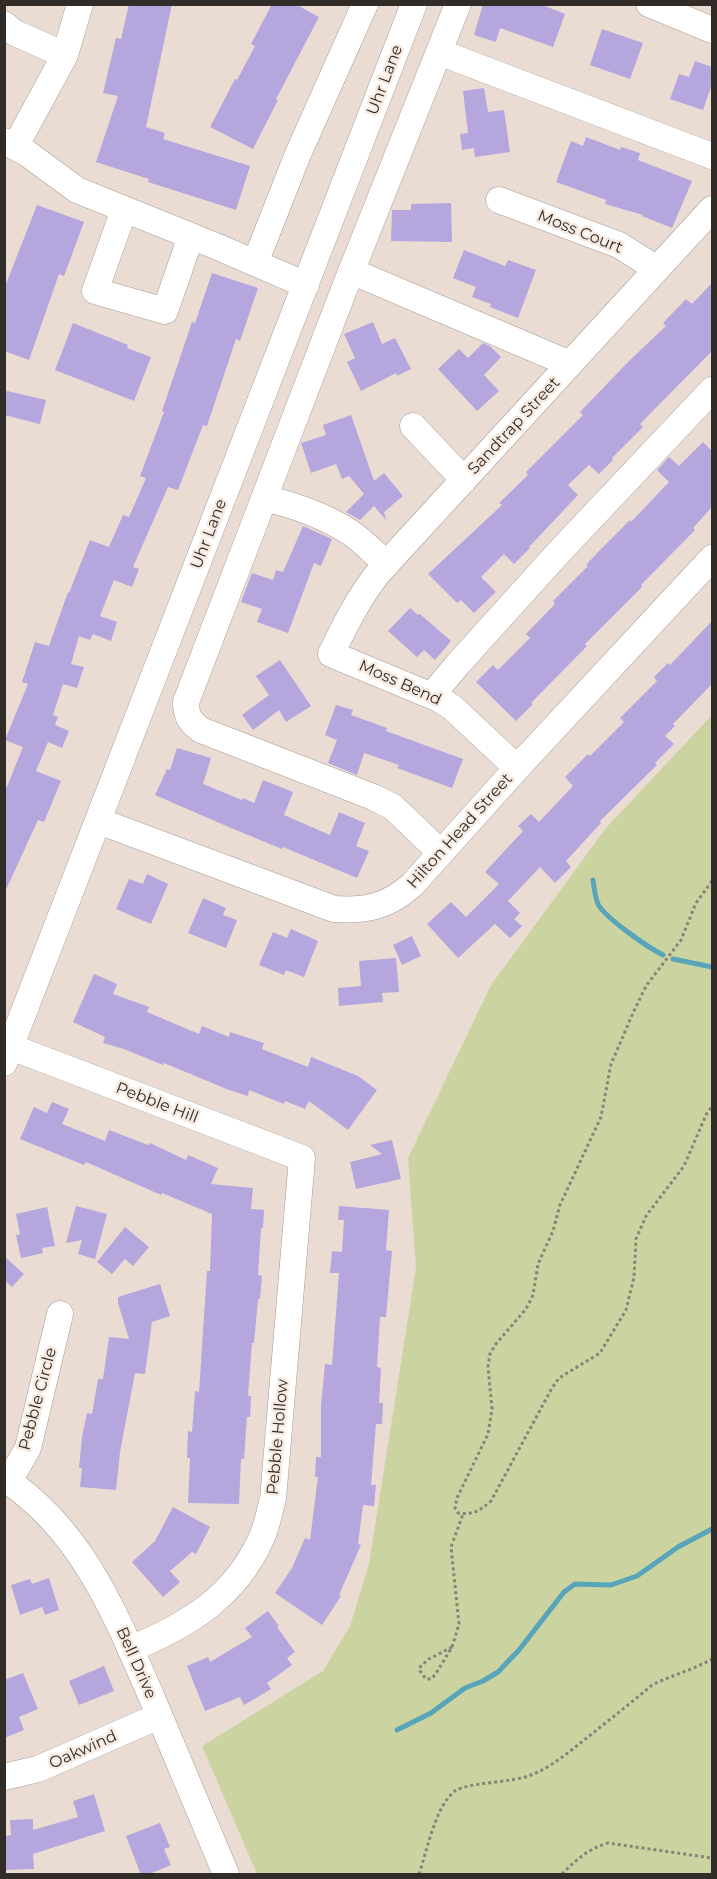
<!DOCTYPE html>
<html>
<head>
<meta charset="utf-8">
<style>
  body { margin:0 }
  #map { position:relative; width:717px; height:1879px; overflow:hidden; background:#eadcd3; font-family:Montserrat,sans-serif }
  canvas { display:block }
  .frame { position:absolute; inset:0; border:6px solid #312c28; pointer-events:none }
</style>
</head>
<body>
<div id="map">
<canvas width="717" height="1879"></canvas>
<div class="frame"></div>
</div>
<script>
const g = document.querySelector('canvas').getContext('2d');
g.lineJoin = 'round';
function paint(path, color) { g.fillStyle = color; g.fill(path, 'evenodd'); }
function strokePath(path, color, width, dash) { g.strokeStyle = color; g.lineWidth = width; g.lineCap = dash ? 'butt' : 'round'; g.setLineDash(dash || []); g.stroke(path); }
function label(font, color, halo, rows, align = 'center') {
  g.font = font + ' Montserrat,sans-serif'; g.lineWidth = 5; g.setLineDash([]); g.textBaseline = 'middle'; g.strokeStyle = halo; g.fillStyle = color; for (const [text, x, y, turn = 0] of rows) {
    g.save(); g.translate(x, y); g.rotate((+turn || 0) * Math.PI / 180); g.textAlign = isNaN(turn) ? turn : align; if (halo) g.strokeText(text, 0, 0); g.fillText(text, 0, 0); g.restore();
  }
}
paint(new Path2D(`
  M712,715v1159h-455l-55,-128 121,-75 27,-45 19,-62 47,-296 -8,-110 83,-173 115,-157z`), '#cbd4a0');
strokePath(new Path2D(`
  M593,880c1,7 2,17 5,24 7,14 51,44 65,51
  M673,959l39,8
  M397,1730l34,-17 34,-25 18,-7 15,-9 21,-22 45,-58 11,-8 36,1 26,-9 41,-29 34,-18`), '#58a4b8', 5);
paint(new Path2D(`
  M129,4h43l-26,123 19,6 -2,6 87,27 -14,44 -88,-28 1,-3 -53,-17 22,-66 -15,-3 13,-55 5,1z
  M272,4h23l24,13 -43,82 2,1 -25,49 -43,-22 25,-48 2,1 18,-34 -4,-2z
  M483,4h57l25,10 -12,33 -53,-19 -4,14 -22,-7z
  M602,29l41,14 -13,36 -40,-14z
  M695,61l17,6v17l-9,26 -33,-11 9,-25 10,3z
  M484,88l4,24 16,-2 6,42 -35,5 -1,-9 -12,2 -2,-16 8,-1 -5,-42z
  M586,137l34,13 1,-3 19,6 -2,7 54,21 -20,47 -30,-12 1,-1 -38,-11 1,-4 -50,-18 15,-41 12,5z
  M451,203l1,39 -61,-1 1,-31h19v-6z
  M37,205l47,17 -20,54 -5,-2 -30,86 -25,-9v-62z
  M464,250l41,16 3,-6 28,10 -18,48 -28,-11 1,-3 -19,-7 4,-10 -23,-9z
  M212,273l46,15 -18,53 -4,-2 -29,87 -4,-1 -25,65 -10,-3 -35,80 6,2 -7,18 -18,-7 -14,36 17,6 -6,19 -18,-7 -3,6 -11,-4 -8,28 13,3 -7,21 -14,-4 -10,31 5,2 -3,8 14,6 -7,17 -14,-6 -12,29 25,10 -17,41 -6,-2 -34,74v-100l19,-47 -18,-7 23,-56 -6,-2 13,-40 14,4 19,-54 1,1 21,-53 19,7 14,-32 6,2 17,-39 -6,-2 24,-64 -2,-1 30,-89 3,1z
  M712,283v68l-72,73 3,3 -31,31 1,2 -14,14 -10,-9 -21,20 10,10 -49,52 1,1 -16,16 -10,-10 -23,23 15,15 -22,21 -13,-13 -4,3 -29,-29 74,-69 -3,-2 29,-28 -2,-3 57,-57 -3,-3 49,-51 37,-35 -3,-3 23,-24 6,5z
  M373,322l9,22 13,-6 16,31 -14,7 -1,-3 -35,18 -14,-29 8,-4 -11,-24z
  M73,323l55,22 -1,3 24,9 -17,44 -79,-31z
  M483,343l7,3 11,11 -17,18 15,16 -22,20 -39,-42 21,-20 9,9z
  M7,391l39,9 -6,24 -36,-9v-15z
  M351,415l23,66 10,-8 19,23 -19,16 2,8 -12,-14 -14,14 -14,-8 18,-18 -15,-18 -7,3 -6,-15 -25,9 -10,-30 25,-8 -3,-10z
  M703,442l9,9v56l-19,21 2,2 -54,55 1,2 -57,57 2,2 -56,57 2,1 -17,17 -40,-39 17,-17 5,5 32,-32 -4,-4 29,-30 -2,-3 35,-35 -2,-1 13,-14 31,-31 1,2 38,-40 -12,-12 12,-13 10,9z
  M303,526l29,13 -11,27 -7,-3 -26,70 -31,-11 5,-13 -21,-7 11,-29 21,7 3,-10 7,2z
  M410,608l8,7 2,-1 31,27 -16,19 -11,-10 -7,7 -29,-26z
  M712,621v63l-39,40 2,2 -10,10 9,8 -19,19 2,2 -57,56 1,2 -35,38 5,6 -16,16 -15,-16 -32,34 12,12 -6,6 8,7 -12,12 -15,-14 -37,34 -31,-34 24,-22 15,15 33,-33 -14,-12 38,-41 -5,-5 13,-12 8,8 34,-36 -8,-9 23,-23 2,2 34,-34 -4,-4 37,-37 -3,-4 14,-14 2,2z
  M280,660l31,46 -25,16 -7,-12 -26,20 -11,-15 27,-20 -13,-19z
  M336,705l17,5 -2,5 36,13 -1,3 77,28 -11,29 -55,-20 2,-3 -35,-12 -7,22 -29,-12 9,-23 -12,-5z
  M177,748l34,10 -8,26 39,16 1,-2 11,5 9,-23 30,12 -9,23 46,20 9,-23 26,11 -9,23 13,5 -12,27 -74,-31 -1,2 -51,-21 -76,-33 12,-26 3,1z
  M147,874l21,10 -17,40 -35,-15 13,-30 14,5z
  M203,898l23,10 -3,7 14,5 -11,28 -38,-15z
  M291,929l27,12 -14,36 -18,-7 -2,5 -25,-10 14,-33 14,6z
  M412,936l9,20 -19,9 -9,-20z
  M396,958l3,34 -17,1 1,9 -44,4 -1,-18 23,-2 -2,-25z
  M94,974l23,10 -4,10 36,13 -2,5 52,22 3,-8 27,11 1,-5 34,11 -2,6 46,18 3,-10 47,19 19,14 -29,40 -39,-29 -4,8 -20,-8 -1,3 -35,-14 -1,6 -19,-6 -65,-27 -1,2 -39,-16 -21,-6 2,-6 -32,-15z
  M52,1102l17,7 -7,15 43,17 4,-11 39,15 2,-2 36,17 2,-5 30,13 -7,16 42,4 -2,21 13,1 -1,18h-2l-3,47 4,1 -2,23h-2l-4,44h-2l-4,53h3l-1,21h-3l-3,42h-3l-2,45 -51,-1 2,-45h-3l1,-27 4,1 3,-41 4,1 8,-121h3l2,-57 -50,-21 -1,2 -75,-33 -2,3 -64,-26 14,-32 13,6z
  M392,1140l9,39 -45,10 -6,-27 32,-8 -12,-9z
  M76,1206l31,8 -12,45 -17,-5 4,-14 -16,3z
  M339,1206l50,4 -3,40 6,1 -6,66h-6l-3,50 4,1 -2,35h4l-1,21h-6l-5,61h5l-2,21 -11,-1 -5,39 3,1 -22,50 2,1 -19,29 -47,-32 17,-25 13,-30 5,2 8,-63h-3l1,-20h5v-52l4,-41 7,1 7,-92h-9l2,-22 10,1 2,-32h-6z
  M47,1207l8,39 -13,2 1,5 -22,5 -5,-23 4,-1 -4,-20z
  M125,1227l24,20 -16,19 -8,-7 -13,15 -15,-12z
  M4,1256l20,18 -12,13 -8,-7z
  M160,1284l10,32 -18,6 -7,52 -10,-1 -15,79 -4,38 -36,-3 2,-19h-3l3,-31 5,-24 5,1 6,-35h5l6,-42 20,2 -11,-36v-6z
  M173,1507l37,20 -14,27 -4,-2 -22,19 10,11 -17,15 -31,-35 23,-21z
  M49,1578l10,32 -14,5 -3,-8 -22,8 -9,-30 19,-6 2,5z
  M268,1611l11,15 -2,1 18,25 -8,6 5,7 -25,18 4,6 -27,16 -4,-8 -35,14 -18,-45 21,-9 2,5 42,-25 -7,-9z
  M104,1666l10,25 -35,14 -10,-24z
  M23,1673l15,36 -19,8 5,13 -20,8v-58z
  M94,1794l11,37 -72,23 1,15 -30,1v-34l7,-1 -1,-15 23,-1v11l45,-13 -5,-16z
  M160,1823l10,24 -6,2 7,16 -24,10h-6l-15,-39z`), '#b5a6de');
const minor = new Path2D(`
  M649,4l63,26
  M4,24l11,9 50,22
  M439,52l273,104
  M4,141l24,13 49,36 141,57 88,38
  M15,147l50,-92 15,-51
  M499,200l120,45 38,24
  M124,210l-29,81 70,20 26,-75
  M255,263l43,-109 67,-150
  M351,271l219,93
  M413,426l51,54
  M265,499c28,5 62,18 86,34 13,9 24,21 36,31
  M432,695l26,-31 102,-113 152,-161
  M517,768l-64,-60 -14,-9 -108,-45c14,-29 28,-57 48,-82l333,-363
  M99,821l235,88c32,2 53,-2 78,-24l105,-117 195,-210
  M441,853l-48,-46 -20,-10 -172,-67c-11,-8 -15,-14 -15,-28l159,-415 113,-283
  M11,1047l291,111 -29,341c-4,13 -6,28 -12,40 -26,58 -74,87 -131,110
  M4,1063l410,-1059
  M4,1478c80,54 111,136 148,220 25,59 50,118 74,176
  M9,1481l19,-33 32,-134
  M4,1777l34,-8 121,-53`);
strokePath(minor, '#a89b93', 27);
strokePath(new Path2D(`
  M712,881l-16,22 -15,37 -35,46 -13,27 -22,51 -10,53 -41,88 -7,26 -15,33 -5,31 -7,14 -31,36 -5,9 -2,13 4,42 -4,25 -31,64 -2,10 3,5c16,2 21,-2 33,-12l61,-113 7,-10 41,-25 26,-43 8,-33 2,-38 10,-23 38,-50 22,-51 6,-9
  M452,1647l-23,12 -10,9 1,3 6,8h5l4,-4 17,-28 7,-23 -8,-77 12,-33
  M419,1874c8,-22 16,-68 36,-83 13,-9 57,-8 76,-16 21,-8 39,-24 57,-38 21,-17 43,-34 64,-52 20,-10 41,-15 60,-26
  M562,1874c14,-14 26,-25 46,-31l104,15`), '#8a817b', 3, [3, 3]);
strokePath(minor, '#fff', 26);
label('16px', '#312c28', '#f7eae1', [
  ["Uhr Lane",385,80,-69],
  ["Moss Court",580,232,22],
  ["Sandtrap Street",514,426,-47],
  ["Uhr Lane",209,534,-69],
  ["Moss Bend",400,683,24],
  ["Hilton Head Street",460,831,-48],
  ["Pebble Hill",157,1103,21],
  ["Pebble Circle",38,1399,-75],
  ["Pebble Hollow",278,1437,-85],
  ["Bell Drive",136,1663,66],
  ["Oakwind",83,1750,-24]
]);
</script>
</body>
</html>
